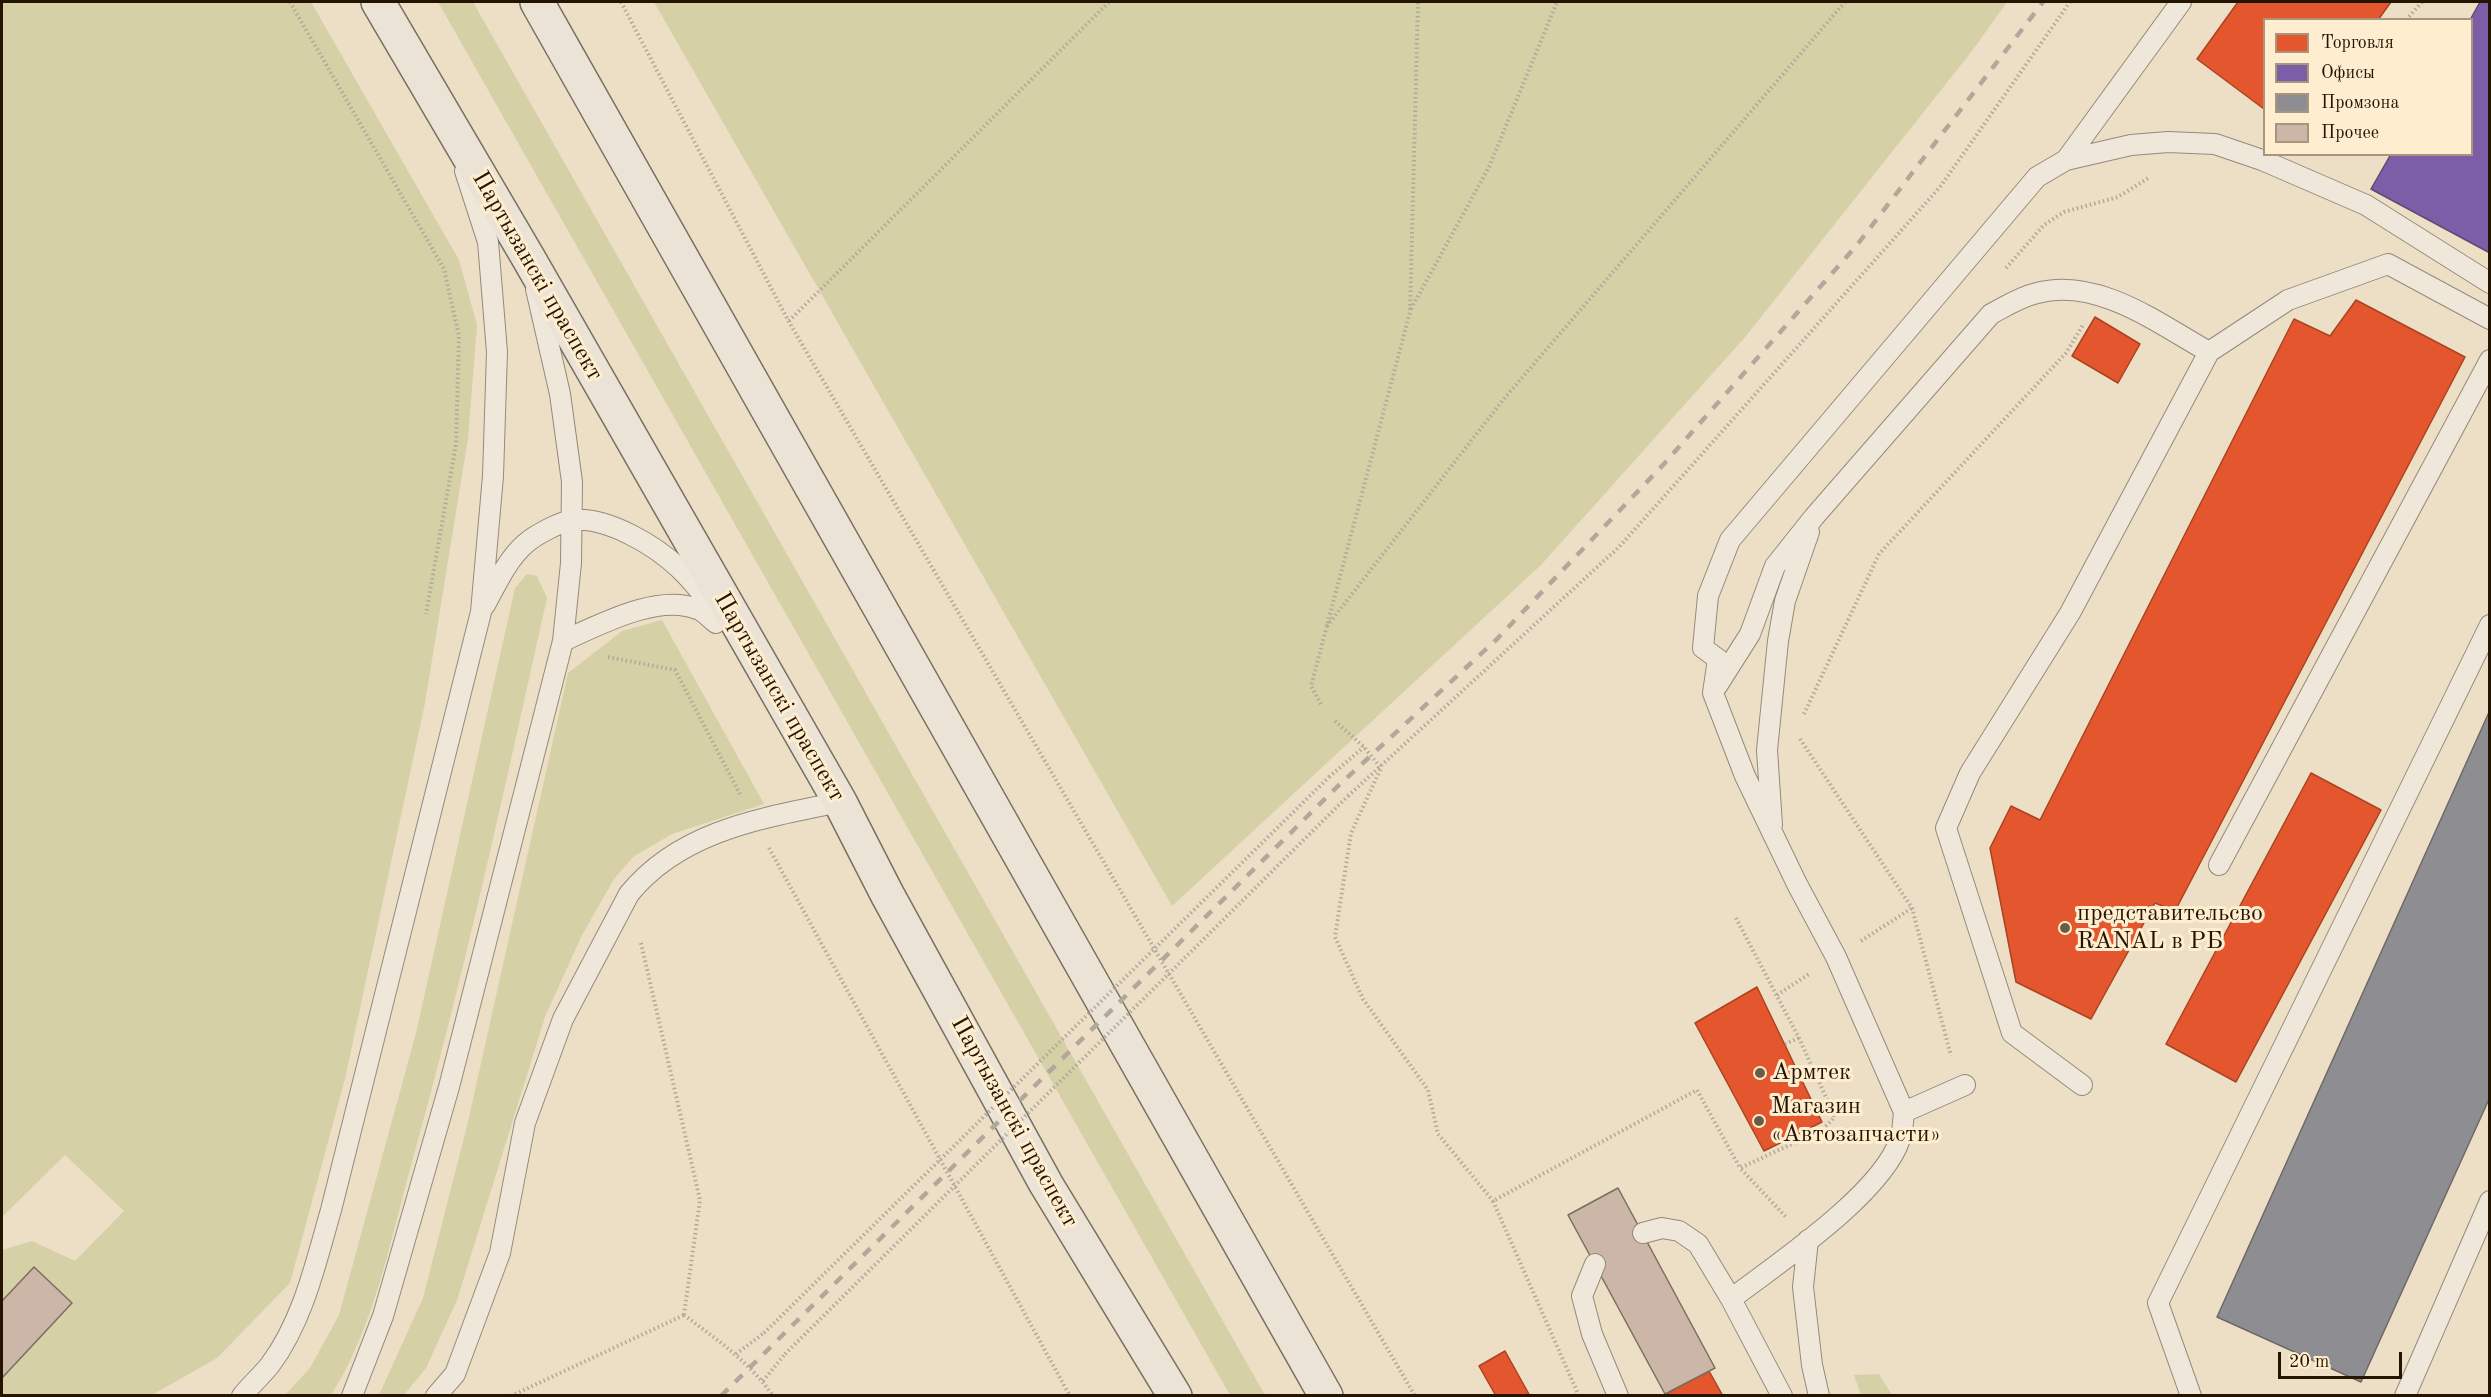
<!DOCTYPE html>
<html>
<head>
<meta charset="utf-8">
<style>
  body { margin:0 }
  #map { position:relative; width:2491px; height:1397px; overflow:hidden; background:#eddfc6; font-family:"Old Standard TT",serif }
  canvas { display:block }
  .frame { position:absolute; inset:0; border:3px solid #241400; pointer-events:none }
  .legend { position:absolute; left:2263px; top:18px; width:210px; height:138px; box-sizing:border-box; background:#feedcf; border:2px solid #a7967c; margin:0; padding:8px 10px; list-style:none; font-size:18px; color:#241400 }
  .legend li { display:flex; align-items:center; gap:12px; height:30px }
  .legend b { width:30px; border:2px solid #a7967c }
  .scale { position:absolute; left:2278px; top:1352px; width:124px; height:27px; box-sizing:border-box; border:3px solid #241400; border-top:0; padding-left:8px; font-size:18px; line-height:21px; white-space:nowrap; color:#241400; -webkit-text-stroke:4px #feedcf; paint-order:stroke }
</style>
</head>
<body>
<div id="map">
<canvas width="2491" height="1397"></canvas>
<div class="frame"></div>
<ul class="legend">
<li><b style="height:16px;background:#e4572e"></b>Торговля</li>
<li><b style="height:16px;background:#7b5ea7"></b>Офисы</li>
<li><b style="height:16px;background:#8d8d92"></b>Промзона</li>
<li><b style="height:16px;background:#cbb6a8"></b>Прочее</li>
</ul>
<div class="scale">20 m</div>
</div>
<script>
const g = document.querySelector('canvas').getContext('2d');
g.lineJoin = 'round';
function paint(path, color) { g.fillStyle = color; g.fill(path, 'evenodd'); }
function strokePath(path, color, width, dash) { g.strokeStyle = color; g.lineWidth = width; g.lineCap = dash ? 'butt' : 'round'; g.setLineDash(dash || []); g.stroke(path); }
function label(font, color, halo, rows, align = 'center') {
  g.font = font + ' "Old Standard TT",serif'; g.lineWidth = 6; g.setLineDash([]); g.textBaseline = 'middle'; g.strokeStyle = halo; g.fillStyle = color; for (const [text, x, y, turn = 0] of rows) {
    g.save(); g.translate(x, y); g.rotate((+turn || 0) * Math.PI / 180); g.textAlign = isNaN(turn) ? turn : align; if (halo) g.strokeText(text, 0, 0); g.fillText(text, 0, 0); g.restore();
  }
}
paint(new Path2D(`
  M2,2h309l148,258 18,65 -9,113 -43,265 -80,376 -55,204 -73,75 -65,37h-150v-145l30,-9 43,20 49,-50 -59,-56 -63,62z
  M438,2h35l792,1393h-35z
  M654,2h1353l-35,49 -226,285 -205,229 -369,341z
  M527,574l10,2 10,22c-42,189 -83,378 -135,564 -22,79 -37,164 -81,233h-46l25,-27 29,-53 77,-282 99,-445z
  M662,620l102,184 -92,30 -39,23 -19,22 -33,58 -36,80 -88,283 -31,68 -22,27h-25l44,-97 44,-172 101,-453 54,-42z
  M1879,1374l13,21h-31l-7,-20z`), '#d5d0a6');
const shops = new Path2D(`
  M2238,2h153l-13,18h-114v89l-67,-50z
  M2356,300l109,57 -290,554 -20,-8 -64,116 -75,-37 -26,-134 21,-42 29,14 254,-501 36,17z
  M2095,317l45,27 -22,39 -46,-27z
  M2311,773l70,37 -145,272 -70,-38z
  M1757,987l65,135 -58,29 -69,-128z
  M1505,1351l25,45h-34l-17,-30z
  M1709,1371l14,25h-61l3,-2z`);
paint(shops, '#e4572e');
strokePath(shops, '#aa4320', 1.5);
const offices = new Path2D(`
  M2480,2h10v251l-119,-64 20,-35h81v-134h-2z`);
paint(offices, '#7b5ea7');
strokePath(offices, '#614875', 1.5);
const industry = new Path2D(`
  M2490,710v387l-129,285 -144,-65z`);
paint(industry, '#8d8d92');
strokePath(industry, '#6e6966', 1.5);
const building = new Path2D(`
  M1618,1188l97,180 -50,26 -97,-179z
  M34,1267l38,36 -70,75v-77z`);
paint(building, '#cbb6a8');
strokePath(building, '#786f60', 1.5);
const service = new Path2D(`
  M2066,160l115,-158
  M2209,352l79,-52 100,-36 102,55
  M485,605c12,-22 22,-45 40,-61 10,-9 36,-23 49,-24 34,-3 82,26 106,49 14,13 26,30 39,45
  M563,641c36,-16 95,-48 134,-32 7,2 13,10 19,14
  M1717,686l33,-52 25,-68 39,-49 177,-203c15,-8 29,-17 46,-21 61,-16 122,31 172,59l-139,261 -100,160 -24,55 66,205 70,52
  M1772,825l-5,-75 11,-109 7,-40 24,-69
  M2219,865l271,-505
  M1904,1112l61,-27
  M1643,1233l19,-5 17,3 19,13 33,55 51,97
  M1808,1240l-5,47 9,78 7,31
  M1595,1264l-13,32 10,38 26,62
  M1731,1299c46,-35 151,-105 169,-160 3,-8 3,-19 4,-27l-68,-155 -39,-73 -52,-108 -32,-83 5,-34 -15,-11 5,-52 22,-56 307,-363 29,-17 65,-15 37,-3 47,2 47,16 104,45 124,78
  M242,1396c9,-11 20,-21 28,-31 33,-44 46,-103 61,-155l150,-598 12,-136 4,-124 -9,-110 -23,-71
  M352,1396l31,-80 66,-229 114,-446 8,-78 1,-81 -12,-88 -24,-105
  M436,1396l19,-22 45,-121 25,-130 38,-104 66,-125c52,-64 134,-76 211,-92
  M2191,1396l-33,-93 332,-678
  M2405,1396l85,-195`);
const trunk = new Path2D(`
  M378,2l151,257 311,543 47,92 159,290 129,212
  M537,2l789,1394`);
strokePath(service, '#948a7a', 22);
strokePath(trunk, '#786f60', 36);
strokePath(new Path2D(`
  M290,2l154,267 15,67 -3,108 -30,170
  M621,2l168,320 626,1074
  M2406,20l16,-18
  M2006,268l38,-43 20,-13 54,-15 32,-20
  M1411,309l78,-142 68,-165
  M789,321l320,-319
  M1327,626l176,-226 342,-398
  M608,657l67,13 65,124
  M1321,704l-10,-18 99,-374 8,-310
  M1804,714l75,-160 187,-201 17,-28
  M1335,721l29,26 17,21 -30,65 -16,104 28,62 65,91 10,44 55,67
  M1800,739l112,169 39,148
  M1329,777l35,-30
  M1348,796l271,-249 321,-360 130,-185
  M769,848l301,548
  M1736,918l63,120 36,79 -13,13 -82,38 46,49
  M1861,941l51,-33
  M641,943l59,257 -16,115
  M1777,995l32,-21
  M1785,1044l14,-6
  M684,1315c32,24 66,47 89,81
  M736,1354l28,-21
  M763,1381l22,-27
  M511,1396l173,-81
  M1579,1396l-86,-195 204,-111 43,78`), '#b1a89b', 4, [1.5, 3]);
strokePath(service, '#efe8da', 20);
strokePath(trunk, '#ebe3d5', 33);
strokePath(new Path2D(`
  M721,1396l617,-610 158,-146 167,-175 194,-220 186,-243`), '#b1a89b', 4.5, [10, 10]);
strokePath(new Path2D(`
  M764,1333l565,-556
  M785,1354l563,-558`), '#b1a89b', 4, [1.5, 3]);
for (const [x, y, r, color] of [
  [2065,928,6,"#6a5b45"],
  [1760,1073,6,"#6a5b45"],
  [1759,1121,6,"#6a5b45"]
]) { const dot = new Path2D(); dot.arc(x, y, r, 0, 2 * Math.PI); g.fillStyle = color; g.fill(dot); strokePath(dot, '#feedcf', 2); }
label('24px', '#241400', '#feedcf', [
  ["Партызанскі праспект",537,276,60],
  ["Партызанскі праспект",779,697,60],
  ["Партызанскі праспект",1014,1122,61]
]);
label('24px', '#241400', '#feedcf', [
  ["представительсво",2077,914],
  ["RANAL в РБ",2077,942],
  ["Армтек",1772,1073],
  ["Магазин",1771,1107],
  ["«Автозапчасти»",1771,1135]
], 'left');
</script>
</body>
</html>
